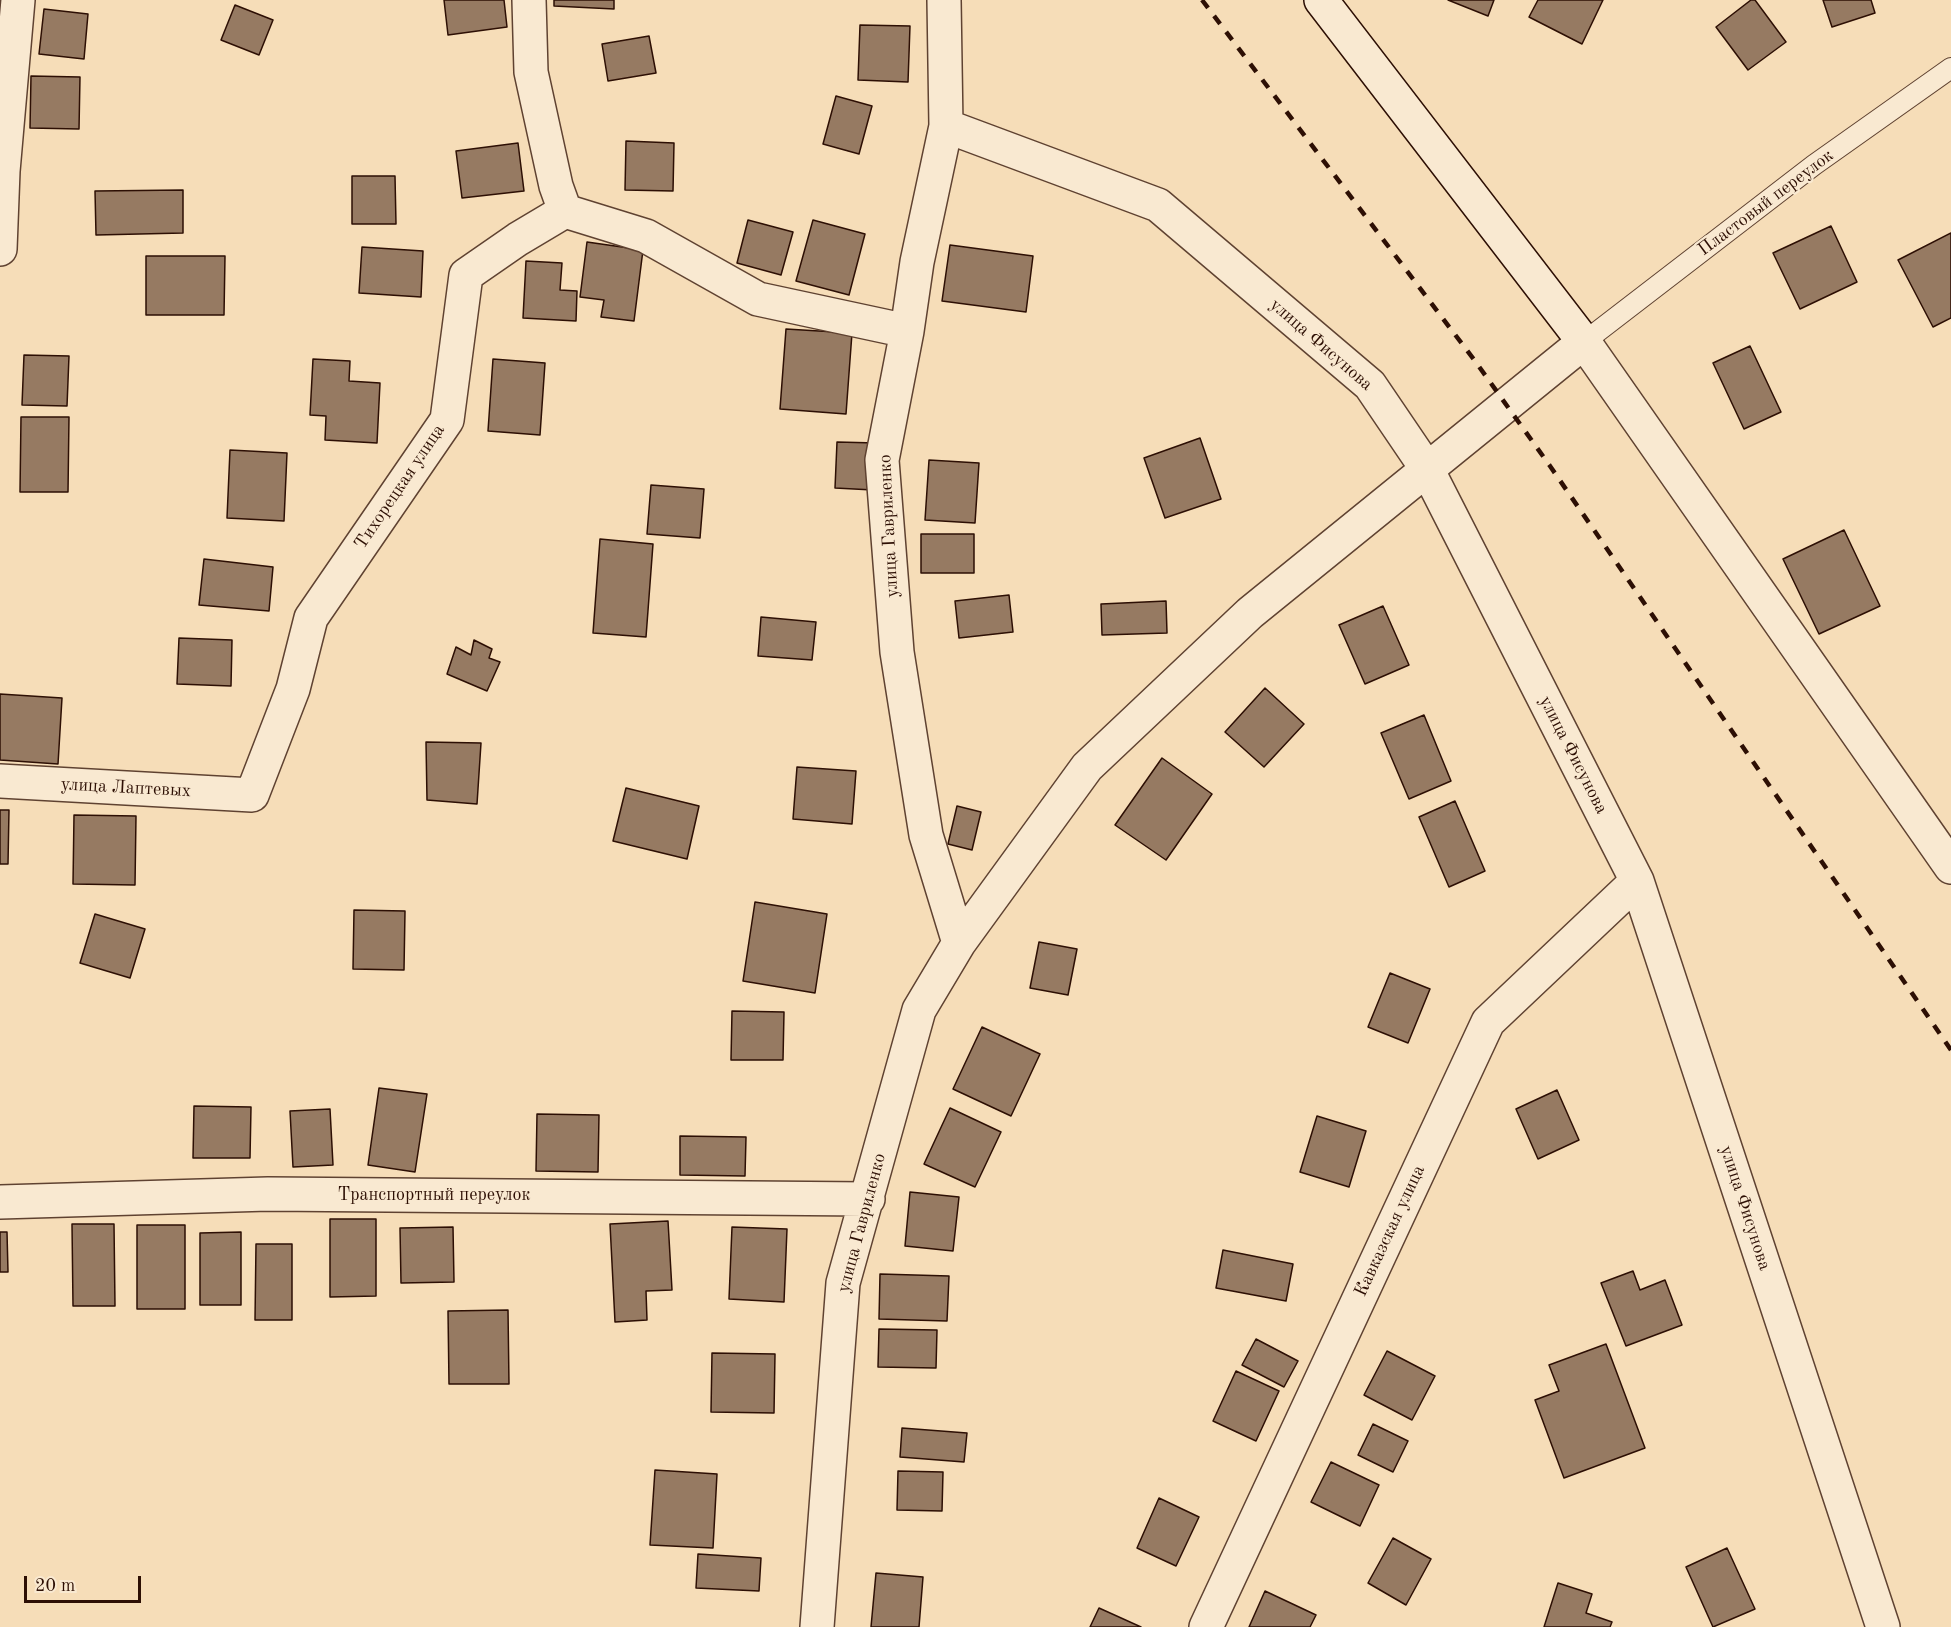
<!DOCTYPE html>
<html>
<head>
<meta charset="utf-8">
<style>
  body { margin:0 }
  #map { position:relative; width:1951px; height:1627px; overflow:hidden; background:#f6ddb8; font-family:"Old Standard TT",serif }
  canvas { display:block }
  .scale { position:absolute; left:24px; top:1576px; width:117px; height:27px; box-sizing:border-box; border:3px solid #2d0f04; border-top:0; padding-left:8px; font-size:18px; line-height:21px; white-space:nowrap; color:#2d0f04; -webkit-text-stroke:4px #f9e9d1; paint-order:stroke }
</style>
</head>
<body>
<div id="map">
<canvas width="1951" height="1627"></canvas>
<div class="scale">20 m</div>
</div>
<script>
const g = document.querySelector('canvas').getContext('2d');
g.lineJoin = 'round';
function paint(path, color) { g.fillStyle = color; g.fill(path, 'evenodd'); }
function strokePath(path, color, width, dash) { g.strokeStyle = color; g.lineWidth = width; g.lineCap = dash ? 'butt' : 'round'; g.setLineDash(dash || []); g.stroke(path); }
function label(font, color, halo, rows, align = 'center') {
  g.font = font + ' "Old Standard TT",serif'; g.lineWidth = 4.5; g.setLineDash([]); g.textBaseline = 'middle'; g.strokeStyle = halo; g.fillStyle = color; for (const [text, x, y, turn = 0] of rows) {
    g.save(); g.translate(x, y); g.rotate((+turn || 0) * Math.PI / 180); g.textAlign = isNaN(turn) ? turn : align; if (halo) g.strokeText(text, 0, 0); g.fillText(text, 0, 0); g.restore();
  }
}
const building = new Path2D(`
  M444,0h60l3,27 -59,8z
  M554,0h60v9l-60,-3z
  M1448,0h46l-6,16z
  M1538,0h65l-21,44 -53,-27z
  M1751,0h4l31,42 -38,28 -32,-43z
  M1823,0h48l4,13 -43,14z
  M235,5l38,15 -14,35 -38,-15z
  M44,9l44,5 -4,45 -45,-5z
  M860,25l50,1 -2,56 -50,-2z
  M649,36l7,37 -48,8 -6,-37z
  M31,76l49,1 -1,52 -49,-1z
  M836,96l36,10 -13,48 -36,-10z
  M626,141l48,2 -1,48 -48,-1z
  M518,143l6,48 -62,7 -6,-47z
  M352,176h43l1,48h-44z
  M183,190v43l-87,2 -1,-44z
  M748,220l45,12 -12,43 -44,-12z
  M813,220l52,14 -16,61 -53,-14z
  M1831,226l26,56 -57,27 -27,-56z
  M1951,233v85l-18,9 -35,-67z
  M587,242l56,8 -9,71 -33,-4 3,-17 -24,-3z
  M950,245l83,11 -7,56 -84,-11z
  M362,247l61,4 -2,46 -62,-4z
  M146,256h79l-1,59h-78z
  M526,261l36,2 -2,27 17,1 -1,30 -53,-3z
  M786,329l66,4 -6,81 -66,-5z
  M1750,346l31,66 -37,17 -31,-66z
  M24,355l45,1 -2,50 -45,-1z
  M313,359l37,2 -1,20 31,2 -3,60 -52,-3 1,-24 -16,-1z
  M493,359l52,4 -5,72 -52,-4z
  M21,417h48l-1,75h-48z
  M1200,438l21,61 -56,19 -21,-60z
  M837,442l39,1 -3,47 -38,-2z
  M230,450l57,3 -3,68 -57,-3z
  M929,460l50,3 -4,60 -50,-3z
  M651,485l53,4 -4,49 -53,-4z
  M1844,530l36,76 -61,28 -36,-75z
  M921,534h53v39h-53z
  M600,539l53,5 -7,93 -53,-4z
  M204,559l69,8 -4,44 -70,-6z
  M1009,595l4,37 -54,6 -4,-37z
  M1166,601l1,32 -65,2 -1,-31z
  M1383,606l26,59 -44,19 -26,-59z
  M761,617l55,5 -4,38 -54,-4z
  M179,638l53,2 -1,46 -54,-2z
  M474,640l18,9 -3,9 11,4 -13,29 -40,-17 9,-27 15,8z
  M1265,688l39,36 -40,43 -39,-35z
  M0,694l62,4 -4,66 -58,-4z
  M1424,715l27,66 -42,18 -28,-66z
  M426,742l55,1 -4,61 -50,-4z
  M1162,758l50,36 -46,66 -51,-35z
  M797,767l59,4 -4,53 -59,-5z
  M626,788l73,18 -12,53 -74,-18z
  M1455,801l30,70 -36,16 -30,-70z
  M957,806l24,6 -9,38 -24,-6z
  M0,810h9l-1,54h-8z
  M74,815l62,1 -1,69 -62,-1z
  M755,902l72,12 -12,79 -72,-12z
  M354,910l51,1 -1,59 -51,-1z
  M95,914l50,15 -15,49 -50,-15z
  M1039,942l38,7 -9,46 -38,-7z
  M1390,973l40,16 -22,54 -40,-16z
  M732,1011l52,1 -1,48h-52z
  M982,1027l58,27 -29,62 -58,-27z
  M379,1088l48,6 -12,78 -47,-7z
  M1557,1090l22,50 -41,19 -22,-50z
  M194,1106l57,1 -1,51h-57z
  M950,1108l51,24 -26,55 -51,-23z
  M330,1109l3,56 -40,2 -3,-56z
  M537,1114l62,1 -1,57 -62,-1z
  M1317,1116l49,15 -17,56 -49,-15z
  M680,1136l66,1 -1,39 -65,-1z
  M910,1192l49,5 -6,54 -48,-5z
  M330,1219h46v77l-46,1z
  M668,1221l4,69 -26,1 1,29 -32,2 -5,-98z
  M72,1224h42l1,82h-42z
  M137,1225h48v84h-48z
  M453,1227l1,55 -53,1 -1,-55z
  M732,1227l55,2 -3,73 -55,-3z
  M0,1232h7l1,40h-8z
  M241,1232v73h-41v-72z
  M256,1244h36v76h-37z
  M1223,1250l70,14 -7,37 -70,-13z
  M1633,1271l7,19 25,-10 17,45 -56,21 -25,-63z
  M880,1274l69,2 -2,45 -68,-2z
  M508,1310l1,74h-60l-1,-73z
  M879,1329l58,1 -1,38 -58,-1z
  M1256,1339l42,22 -14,26 -42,-22z
  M1606,1344l39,104 -81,30 -29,-78 24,-9 -10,-26z
  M1387,1351l48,25 -23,44 -48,-25z
  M712,1353l63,1 -1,59 -63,-1z
  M1236,1371l43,20 -23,50 -43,-20z
  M1373,1424l35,17 -15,31 -35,-17z
  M902,1428l65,5 -3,29 -64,-5z
  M1331,1462l48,23 -19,41 -49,-24z
  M655,1470l62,4 -4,74 -63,-3z
  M898,1471l45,1 -1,39 -45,-1z
  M1159,1498l40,19 -23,49 -39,-18z
  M1393,1538l38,21 -25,46 -38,-22z
  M1727,1548l28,61 -42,18 -27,-60z
  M698,1554l63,4 -2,33 -63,-3z
  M876,1573l47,4 -4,50h-48z
  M1558,1583l34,11 -6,19 26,9 -2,5h-66z
  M1265,1591l51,24 -6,12h-61z
  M1099,1608l42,19h-51z`);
paint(building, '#967a62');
strokePath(building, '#2d0f04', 1.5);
const lane = new Path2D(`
  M1584,342l230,-177 137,-97`);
const street = new Path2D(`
  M529,0l2,72 25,114 9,25
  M944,0l2,126 -29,136 -10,69 -25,129 15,192 29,183 33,108
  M946,126l212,79 212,180 57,84 210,412 246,746
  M0,249l3,-78 15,-171
  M0,781l252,14 41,-106 18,-71 136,-198 19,-145 52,-36 47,-28 81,25 112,63 149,32
  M0,1202l268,-8 600,5
  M817,1627l26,-344 76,-273 40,-67 128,-176 163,-154 334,-271 367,525
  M1206,1627l282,-605 149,-141`);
const secondary = new Path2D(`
  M1321,0l263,342`);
strokePath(lane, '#5f4231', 22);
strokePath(street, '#5f4231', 36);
strokePath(secondary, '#2d0f04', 36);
strokePath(lane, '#f9e9d1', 20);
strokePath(street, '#f9e9d1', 33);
strokePath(secondary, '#f9e9d1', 33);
strokePath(new Path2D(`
  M1202,0l273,361 75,105 401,584`), '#2d0f04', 4.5, [10, 10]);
label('18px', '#2d0f04', '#f9e9d1', [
  ["Пластовый переулок",1766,203,-37],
  ["улица Фисунова",1321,345,41],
  ["Тихорецкая улица",400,487,-56],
  ["улица Гавриленко",889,526,-93],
  ["улица Фисунова",1573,755,63],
  ["улица Лаптевых",126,788,3],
  ["Транспортный переулок",434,1195],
  ["улица Фисунова",1745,1208,72],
  ["улица Гавриленко",862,1223,-75],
  ["Кавказская улица",1390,1231,-65]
]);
</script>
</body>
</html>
